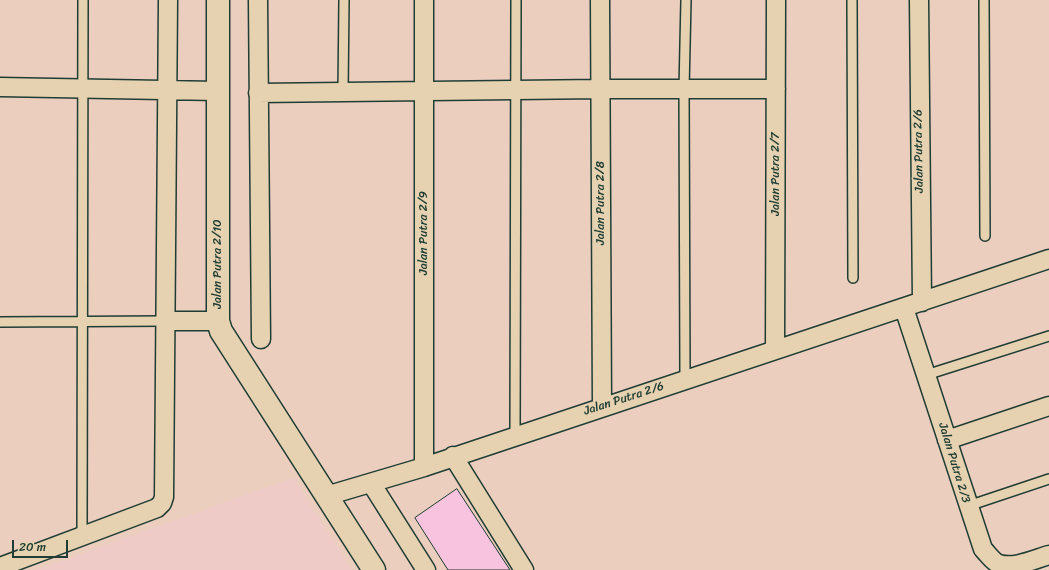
<!DOCTYPE html>
<html>
<head>
<meta charset="utf-8">
<style>
  body { margin:0 }
  #map { position:relative; width:1049px; height:570px; overflow:hidden; background:#ebcebe; font-family:Sriracha,sans-serif }
  canvas { display:block }
  .scale { position:absolute; left:12px; top:540px; width:56px; height:18px; box-sizing:border-box; border:2px solid #1f3d34; border-top:0; padding-left:5px; font-size:12px; line-height:14px; white-space:nowrap; color:#1f3d34; -webkit-text-stroke:3px #e6d2b0; paint-order:stroke }
</style>
</head>
<body>
<div id="map">
<canvas width="1049" height="570"></canvas>
<div class="scale">20 m</div>
</div>
<script>
const g = document.querySelector('canvas').getContext('2d');
g.lineJoin = 'round';
function paint(path, color) { g.fillStyle = color; g.fill(path, 'evenodd'); }
function strokePath(path, color, width, dash) { g.strokeStyle = color; g.lineWidth = width; g.lineCap = dash ? 'butt' : 'round'; g.setLineDash(dash || []); g.stroke(path); }
function label(font, color, halo, rows, align = 'center') {
  g.font = font + ' Sriracha,sans-serif'; g.lineWidth = 3; g.setLineDash([]); g.textBaseline = 'middle'; g.strokeStyle = halo; g.fillStyle = color; for (const [text, x, y, turn = 0] of rows) {
    g.save(); g.translate(x, y); g.rotate((+turn || 0) * Math.PI / 180); g.textAlign = isNaN(turn) ? turn : align; if (halo) g.strokeText(text, 0, 0); g.fillText(text, 0, 0); g.restore();
  }
}
paint(new Path2D(`
  M293,478l59,92h-316z`), '#efcbc8');
const building = new Path2D(`
  M457,489l53,81h-62l-33,-52z`);
paint(building, '#f8c3df');
strokePath(building, '#1f3d34', 1);
const lane = new Path2D(`
  M852,0l1,278
  M984,0l1,236
  M343,92l1,-92
  M0,322l165,-1
  M926,375l123,-39
  M685,378l-1,-289 2,-89
  M515,436l1,-436
  M968,506l81,-27
  M82,537l1,-537`);
const street = new Path2D(`
  M258,0l3,339
  M424,0v467
  M600,0l2,406
  M919,0l3,302
  M0,87l217,4
  M258,93l342,-4h176
  M904,308l79,241c5,5 10,13 16,15 15,5 36,-5 50,-9
  M165,321h53
  M775,349l1,-349
  M947,440l102,-34
  M453,456l71,114
  M371,483l55,87
  M326,496l98,-29 625,-208
  M0,567l157,-59 5,-5 2,-6 4,-497`);
const secondary = new Path2D(`
  M218,0v321l3,10 153,239`);
strokePath(lane, '#1f3d34', 12);
strokePath(street, '#1f3d34', 21);
strokePath(secondary, '#1f3d34', 25);
strokePath(lane, '#e6d2b0', 9);
strokePath(street, '#e6d2b0', 18);
strokePath(secondary, '#e6d2b0', 22);
label('12px', '#1f3d34', '#e6d2b0', [
  ["Jalan Putra 2/6",919,151,-91],
  ["Jalan Putra 2/7",776,174,-90],
  ["Jalan Putra 2/8",601,203,-90],
  ["Jalan Putra 2/9",424,233,-90],
  ["Jalan Putra 2/10",218,264,-90],
  ["Jalan Putra 2/6",624,399,-18],
  ["Jalan Putra 2/3",954,463,73]
]);
</script>
</body>
</html>
